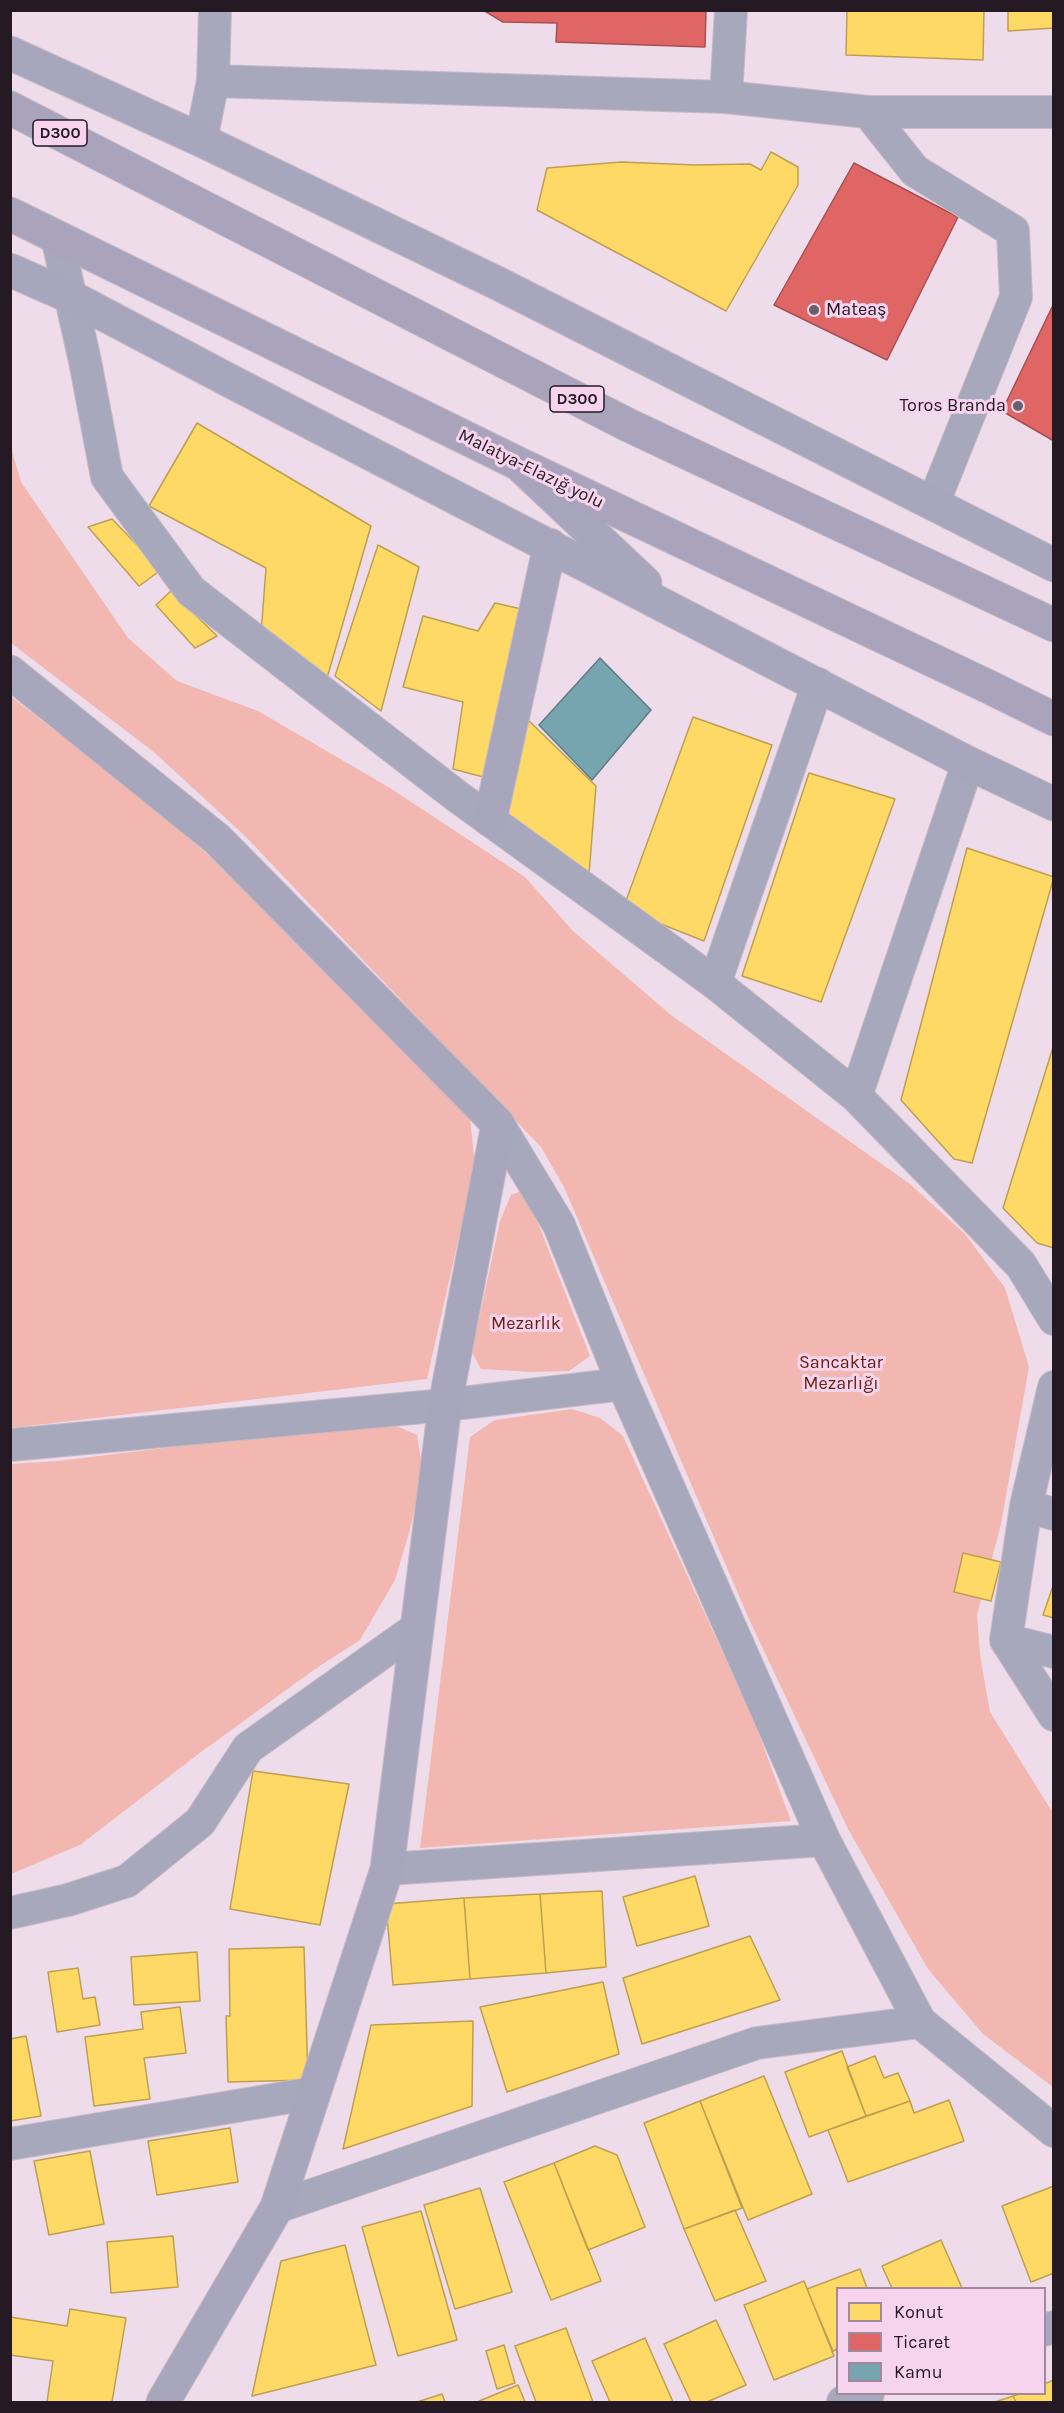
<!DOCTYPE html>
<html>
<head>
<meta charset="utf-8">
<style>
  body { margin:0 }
  #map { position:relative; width:1064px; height:2413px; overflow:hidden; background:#eedcea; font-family:Karla,sans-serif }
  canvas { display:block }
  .frame { position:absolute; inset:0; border:12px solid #251923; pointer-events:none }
  .legend { position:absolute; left:836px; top:2287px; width:210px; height:108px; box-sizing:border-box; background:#f6d4ed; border:2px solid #a2899c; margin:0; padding:8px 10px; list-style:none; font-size:18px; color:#251923 }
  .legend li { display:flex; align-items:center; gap:12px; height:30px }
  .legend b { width:30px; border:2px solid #a2899c }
</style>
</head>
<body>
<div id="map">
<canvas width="1064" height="2413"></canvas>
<div class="frame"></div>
<ul class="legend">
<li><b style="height:16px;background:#ffd966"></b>Konut</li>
<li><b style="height:16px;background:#e06666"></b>Ticaret</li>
<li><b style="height:16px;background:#76a5af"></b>Kamu</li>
</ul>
</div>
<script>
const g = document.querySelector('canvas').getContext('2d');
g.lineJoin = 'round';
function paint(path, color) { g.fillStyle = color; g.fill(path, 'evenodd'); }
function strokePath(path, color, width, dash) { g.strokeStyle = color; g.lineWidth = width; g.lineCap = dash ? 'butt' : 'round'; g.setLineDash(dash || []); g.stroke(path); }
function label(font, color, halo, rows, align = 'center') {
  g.font = font + ' Karla,sans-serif'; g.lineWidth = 6; g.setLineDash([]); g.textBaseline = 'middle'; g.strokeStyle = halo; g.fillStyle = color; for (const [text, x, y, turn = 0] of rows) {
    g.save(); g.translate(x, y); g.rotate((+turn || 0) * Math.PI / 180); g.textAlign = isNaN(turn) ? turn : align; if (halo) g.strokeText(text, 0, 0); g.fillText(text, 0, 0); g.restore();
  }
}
paint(new Path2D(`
  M10,444l11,38 107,156 49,43 81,30 132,77 135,89 48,54 98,84 239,169 55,50 40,54 24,79 -28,157 -24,91 3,40 10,57 63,101v274l-70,-53 -55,-65 -80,-140 -100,-212 -184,-430 -23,-40 -296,-311 -90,-83 -144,-110z
  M10,696l133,102 107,94 220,227 5,46 -48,214 -416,49z
  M525,1190l65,166 -21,15 -37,1 -51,-3 -9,-17 28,-131 11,-26z
  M572,1409l28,9 23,18 130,282 38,103 -371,27 50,-411 25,-17z
  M385,1421l32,14 6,39 -14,59 -14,47 -35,60 -45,29 -118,86 -117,90 -69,29v-410l47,-3z`), '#f2b7b1');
const homes = new Path2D(`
  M847,10h137l-1,50 -137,-5z
  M1008,10h46v18l-46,3z
  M771,152l27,15v18l-72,126 -189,-101 10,-42 74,-6 74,3 55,-1 11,6z
  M197,423l174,103 -44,152 -66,-44 5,-66 -117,-62z
  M112,519l49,51 -22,16 -51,-59z
  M378,545l41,22 -38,144 -46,-35z
  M171,591l46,45 -22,12 -39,-43z
  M495,603l35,8 -39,168 -38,-10 10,-67 -60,-15 20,-71 55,15z
  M525,717l71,69 -7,88 -86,-57z
  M693,717l79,28 -68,196 -81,-32z
  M809,773l86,26 -74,203 -79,-26z
  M967,848l87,29 -82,286 -18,-4 -53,-59z
  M1054,1044v204l-17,-5 -34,-35z
  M963,1553l38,9 -10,39 -37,-9z
  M1054,1583v35l-11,-3z
  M253,1771l96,13 -29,141 -90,-16z
  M695,1876l14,50 -72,20 -14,-49z
  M602,1891l4,76 -60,6 -6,-79z
  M540,1894l6,79 -76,6 -6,-81z
  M464,1898l6,81 -77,6 -7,-81z
  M750,1936l30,64 -138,44 -19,-66z
  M304,1947l4,133 -80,2 -2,-66h4l-1,-67z
  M197,1952l3,49 -66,4 -3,-48z
  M78,1968l5,31 12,-2 5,28 -43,7 -9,-60z
  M603,1982l16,72 -112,38 -27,-85z
  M180,2007l6,46 -42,5 6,41 -56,7 -9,-69 58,-8 -2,-17z
  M473,2021l-1,85 -129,43 28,-124z
  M26,2036l15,80 -31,5v-82z
  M842,2051l24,65 -57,21 -24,-65z
  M875,2056l9,22 14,-5 12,28 -44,15 -19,-49z
  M764,2076l48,118 -64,26 -48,-119z
  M949,2100l15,41 -116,41 -20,-52 82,-29 4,12z
  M700,2101l42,107 -58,21 -40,-106z
  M230,2128l8,54 -81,13 -9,-54z
  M595,2146l22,9 28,72 -57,23 -34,-87z
  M90,2151l14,73 -55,11 -15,-74z
  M554,2163l47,118 -50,19 -47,-118z
  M1054,2186v87l-23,9 -29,-76z
  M480,2188l32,104 -57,17 -31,-104z
  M735,2210l31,71 -51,20 -31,-72z
  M421,2211l36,129 -59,16 -36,-129z
  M173,2236l5,51 -67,6 -4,-51z
  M941,2240l21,48h-70l-10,-22z
  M345,2245l31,120 -124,31 29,-135z
  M860,2269l7,19h-29v61l-5,2 -26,-62z
  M804,2281l30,75 -60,24 -30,-75z
  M70,2309l56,9 -14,84h-65l6,-41 -43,-6v-38l57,9z
  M716,2320l30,65 -39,17h-16l-27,-58z
  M566,2328l27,74h-57l-21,-56z
  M645,2338l28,64h-63l-18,-41z
  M504,2345l11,38 -18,6 -11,-38z
  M1054,2380v22h-38l-3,-6 6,-2h25v-10z
  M518,2385l7,17h-48z
  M442,2394l3,8h-28z
  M1013,2396l3,6h-21z`);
paint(homes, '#ffd966');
strokePath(homes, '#be9f52', 1.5);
const shops = new Path2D(`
  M483,10h223l-1,37 -149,-5 1,-19 -54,-1z
  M854,163l104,54 -71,143 -113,-55z
  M1054,303v138l-52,-30z`);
paint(shops, '#e06666');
strokePath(shops, '#a84f52', 1.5);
const public = new Path2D(`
  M600,658l51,52 -59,70 -53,-55z`);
paint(public, '#76a5af');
strokePath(public, '#5e7b85', 1.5);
const street = new Path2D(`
  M213,81l2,-71
  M726,97l5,-87
  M868,112l47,59 98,60 3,66 -83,207
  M201,140l12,-59 513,16 142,15h186
  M57,237l28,124 22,116 84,114 267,206 257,186 141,113 165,169 33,54
  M715,983l103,-299
  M856,1096l112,-333
  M1054,1387l-28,119 -20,134 48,75
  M10,1445l435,-40 178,-21 -64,-159 -61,-101
  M1026,1506l28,8
  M1006,1640l48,12
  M824,1840l96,182 134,109
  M387,1869l437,-29 -201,-456
  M10,1913l58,-13 59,-19 73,-59 48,-74 169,-120
  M10,2144l304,-51
  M277,2207l480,-164 163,-21
  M1044,2330l10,-3
  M843,2402l25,-8`);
const secondary = new Path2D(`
  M10,53l191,87 298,144 555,281
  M10,270l61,27 165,87 732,379 86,41
  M523,468l122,115
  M10,672l207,167 281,285 -53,281 -58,464 -110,338 -114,195
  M490,820l60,-275`);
const highway = new Path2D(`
  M10,108l618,317 426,200
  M10,214l507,249 470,223 67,33`);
strokePath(street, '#c8bbc5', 34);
strokePath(secondary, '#c8bbc5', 35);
strokePath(highway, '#c8bbc5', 35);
strokePath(street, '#a7a8bc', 32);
strokePath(secondary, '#a8a6bc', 33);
strokePath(highway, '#aaa3bc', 33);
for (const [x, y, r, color] of [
  [814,310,6,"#6b5d69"],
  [1018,406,6,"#6b5d69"]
]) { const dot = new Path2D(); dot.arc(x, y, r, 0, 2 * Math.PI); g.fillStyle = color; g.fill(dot); strokePath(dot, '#f6d4ed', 2); }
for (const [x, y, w] of [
  [60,133,54],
  [577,399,54]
]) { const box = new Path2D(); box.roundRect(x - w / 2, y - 13, w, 26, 4.5); g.fillStyle = '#f6d4ed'; g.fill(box); strokePath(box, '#251923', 1.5); }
label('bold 16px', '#251923', null, [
  ["D300",60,133],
  ["D300",577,399]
]);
label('18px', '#251923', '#f6d4ed', [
  ["Mateaş",826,310],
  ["Toros Branda",1006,406,"right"]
], 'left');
label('18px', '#251923', '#f6d4ed', [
  ["Malatya-Elazığ yolu",531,469,26]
]);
label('18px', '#661f0e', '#f6d4ed', [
  ["Mezarlık",526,1324],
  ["Sancaktar",841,1363],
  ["Mezarlığı",841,1384]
]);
</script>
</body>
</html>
